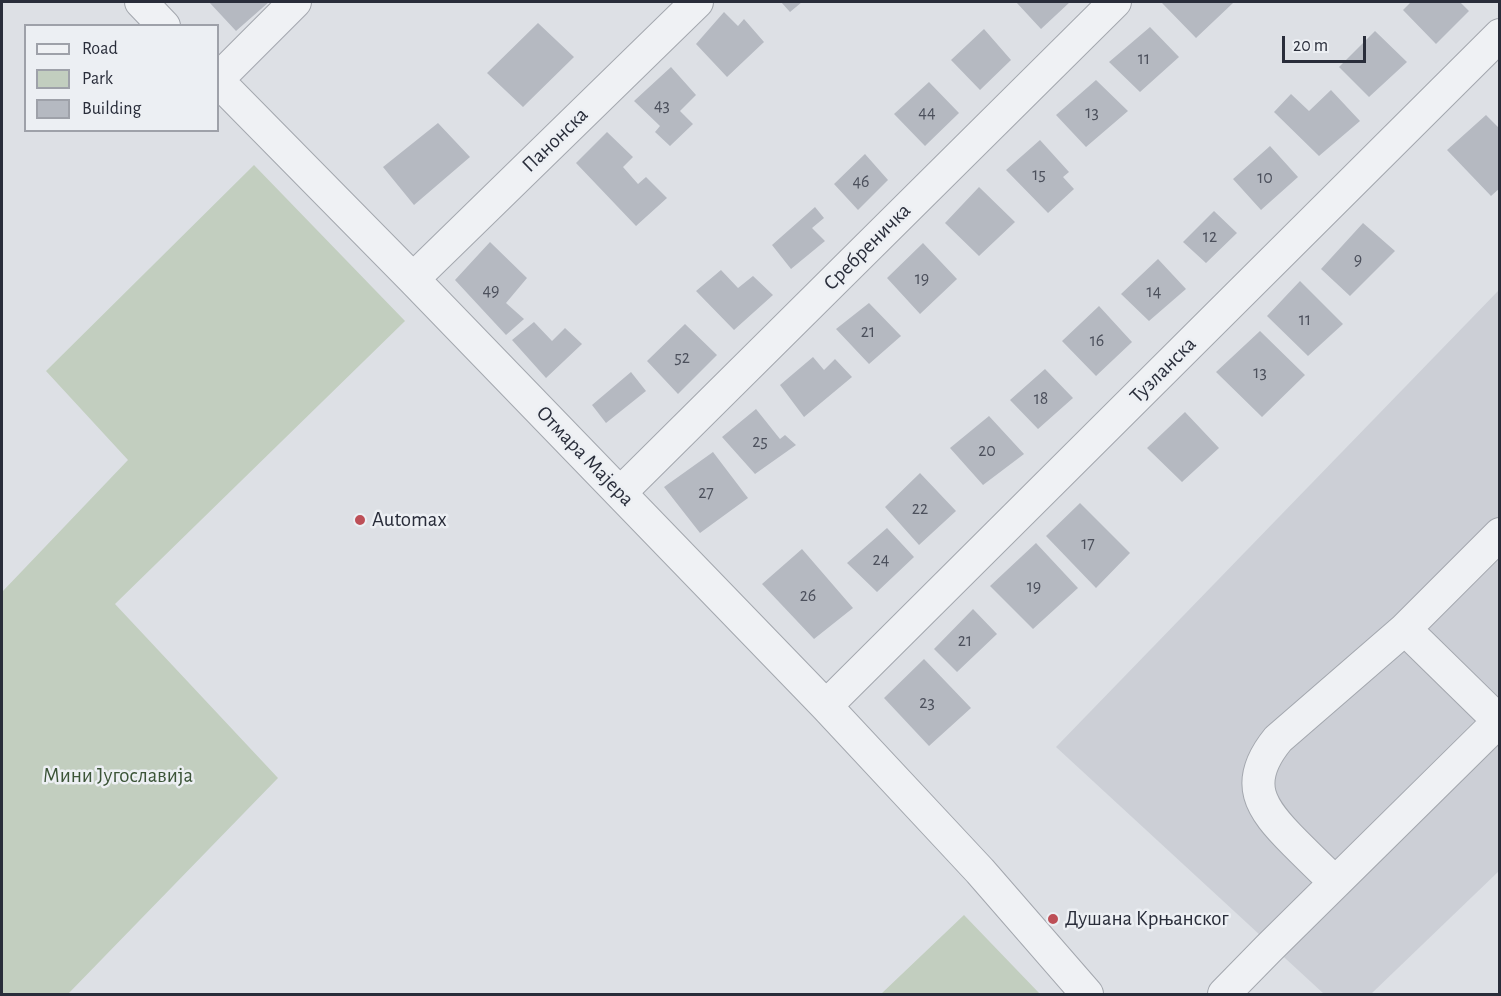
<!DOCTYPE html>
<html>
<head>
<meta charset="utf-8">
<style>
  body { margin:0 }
  #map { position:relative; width:1501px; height:996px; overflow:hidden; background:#dde0e5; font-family:"Alegreya Sans",sans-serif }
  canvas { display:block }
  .frame { position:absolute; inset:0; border:3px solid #292d3a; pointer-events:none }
  .legend { position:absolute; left:24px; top:24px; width:195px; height:108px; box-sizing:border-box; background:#eceff3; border:2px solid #9ea1a9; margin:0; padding:8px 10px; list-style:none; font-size:18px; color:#292d3a }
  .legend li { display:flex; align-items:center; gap:12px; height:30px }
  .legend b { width:30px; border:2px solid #9ea1a9 }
  .scale { position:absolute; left:1282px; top:36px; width:84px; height:27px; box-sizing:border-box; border:3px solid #292d3a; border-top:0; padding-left:8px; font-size:18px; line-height:21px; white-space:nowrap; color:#292d3a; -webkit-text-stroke:4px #eceff3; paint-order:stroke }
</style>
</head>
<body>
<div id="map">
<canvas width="1501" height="996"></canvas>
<div class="frame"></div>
<ul class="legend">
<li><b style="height:8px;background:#eff1f4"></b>Road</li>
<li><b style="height:16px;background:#c2cebf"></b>Park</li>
<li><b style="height:16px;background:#b5b9c1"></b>Building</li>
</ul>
<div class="scale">20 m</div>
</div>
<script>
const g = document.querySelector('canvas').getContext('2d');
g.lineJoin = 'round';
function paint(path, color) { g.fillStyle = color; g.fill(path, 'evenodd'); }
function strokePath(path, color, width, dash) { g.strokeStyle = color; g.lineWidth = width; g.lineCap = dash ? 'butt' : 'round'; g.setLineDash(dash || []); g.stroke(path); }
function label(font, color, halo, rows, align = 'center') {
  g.font = font + ' "Alegreya Sans",sans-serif'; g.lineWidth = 5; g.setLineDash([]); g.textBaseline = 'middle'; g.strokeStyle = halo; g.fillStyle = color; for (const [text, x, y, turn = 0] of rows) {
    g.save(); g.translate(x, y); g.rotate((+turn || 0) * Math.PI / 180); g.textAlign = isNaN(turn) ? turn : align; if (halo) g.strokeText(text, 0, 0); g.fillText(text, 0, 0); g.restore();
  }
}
paint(new Path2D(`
  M1499,290v581l-128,123h-47l-268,-247z`), '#cccfd6');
paint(new Path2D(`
  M254,165l151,156 -290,283 163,174 -210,216h-66v-402l126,-132 -82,-89z
  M964,915l76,79h-159z`), '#c2cebf');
paint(new Path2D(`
  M209,2h60l-33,29z
  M781,2h21l-12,10z
  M1016,2h54l-29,27z
  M1164,2h67l2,1 -37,35 -34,-35z
  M1411,2h49l9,9 -33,33 -33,-34z
  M724,12l14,14 6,-7 20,23 -37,35 -31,-33z
  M538,23l36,34 -51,50 -36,-34z
  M1150,27l29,30 -39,35 -31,-30z
  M984,29l27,31 -31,30 -29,-30z
  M1375,31l32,31 -38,35 -30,-30z
  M671,67l25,28 -16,16 13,13 -23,22 -15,-14 5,-6 -26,-25z
  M1096,80l32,31 -42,36 -30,-32z
  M929,82l30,31 -34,33 -31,-32z
  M1331,90l29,31 -41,35 -45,-44 17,-18 18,17z
  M1486,115l14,14v59l-9,8 -44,-46z
  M438,123l32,34 -56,48 -31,-38z
  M607,132l26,25 -10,10 15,17 8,-7 21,21 -31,28 -60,-63z
  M1040,140l29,32 -6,5 11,12 -26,24 -42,-43z
  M1270,146l28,31 -37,33 -28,-31z
  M865,154l23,26 -30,30 -24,-26z
  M979,187l36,35 -36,34 -34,-33z
  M815,207l9,11 -12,10 13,13 -34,28 -19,-24z
  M1214,211l23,22 -31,30 -23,-21z
  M1363,223l32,28 -45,45 -29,-27z
  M490,242l37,36 -21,25 18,16 -18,16 -51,-55z
  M923,243l34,36 -37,35 -33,-36z
  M1158,259l28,30 -37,32 -28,-27z
  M721,270l17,18 15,-12 20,19 -39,35 -38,-39z
  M1300,281l43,43 -35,32 -41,-40z
  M869,303l32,33 -32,28 -33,-35z
  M1099,306l33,36 -36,34 -34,-35z
  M534,322l18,19 13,-13 17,16 -36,34 -34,-38z
  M685,324l32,31 -39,39 -31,-33z
  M1260,331l45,44 -43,42 -46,-45z
  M813,357l11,13 11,-11 17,18 -48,40 -24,-32z
  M1045,369l28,29 -35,31 -28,-29z
  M631,372l15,19 -40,32 -14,-18z
  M756,409l24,30 5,-4 11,10 -41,29 -33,-37z
  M1185,412l34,36 -37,34 -35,-34z
  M989,416l35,38 -41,31 -33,-37z
  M713,452l35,46 -48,35 -36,-46z
  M920,473l36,38 -37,34 -34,-38z
  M1080,503l50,50 -34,35 -50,-52z
  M887,528l27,29 -37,35 -30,-29z
  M1036,543l42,45 -45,41 -43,-43z
  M802,549l51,59 -39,31 -52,-55z
  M973,609l24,25 -40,38 -23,-23z
  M924,659l47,49 -42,38 -45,-48z`), '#b5b9c1');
const minor = new Path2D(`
  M141,2l23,24
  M218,79l77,-77
  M218,81l195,198 413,427 154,165 107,123
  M413,279l284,-277
  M620,493l495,-491
  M1405,629l95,-95
  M826,706l674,-671
  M1335,882c-14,-13 -27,-26 -40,-39 -35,-35 -53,-60 -17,-104l127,-110 94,92
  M1224,994l45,-46 231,-228`);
strokePath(minor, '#a3a7ae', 34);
strokePath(minor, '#eff1f4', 32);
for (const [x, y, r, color] of [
  [360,520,6,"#bd4f57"],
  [1053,919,6,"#bd4f57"]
]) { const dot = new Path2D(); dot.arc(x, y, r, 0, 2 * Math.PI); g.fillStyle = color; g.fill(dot); strokePath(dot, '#eceff3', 2); }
label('18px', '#4c505c', null, [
  ["11",1144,59],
  ["43",662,106],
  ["44",927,113],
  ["13",1092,113],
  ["15",1039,175],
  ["10",1265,178],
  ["46",861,182],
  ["12",1210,237],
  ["9",1358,260],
  ["19",922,279],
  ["49",491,291],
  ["14",1154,292],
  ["11",1305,320],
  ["21",868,332],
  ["16",1097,341],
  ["52",682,358],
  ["13",1260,373],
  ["18",1041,399],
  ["25",760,442],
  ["20",987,451],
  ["27",706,493],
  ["22",920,509],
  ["17",1088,544],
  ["24",881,560],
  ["19",1034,587],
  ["26",808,596],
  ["21",965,641],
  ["23",927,703]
]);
label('21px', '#292d3a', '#eceff3', [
  ["Панонска",555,140,-44],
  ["Сребреничка",867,247,-45],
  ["Тузланска",1163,370,-45],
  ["Отмара Мајера",585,456,46]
]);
label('21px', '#292d3a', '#eceff3', [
  ["Automax",372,520],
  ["Душана Крњанског",1065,919]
], 'left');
label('21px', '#3b5437', '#eceff3', [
  ["Мини Југославија",118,776]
]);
</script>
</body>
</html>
